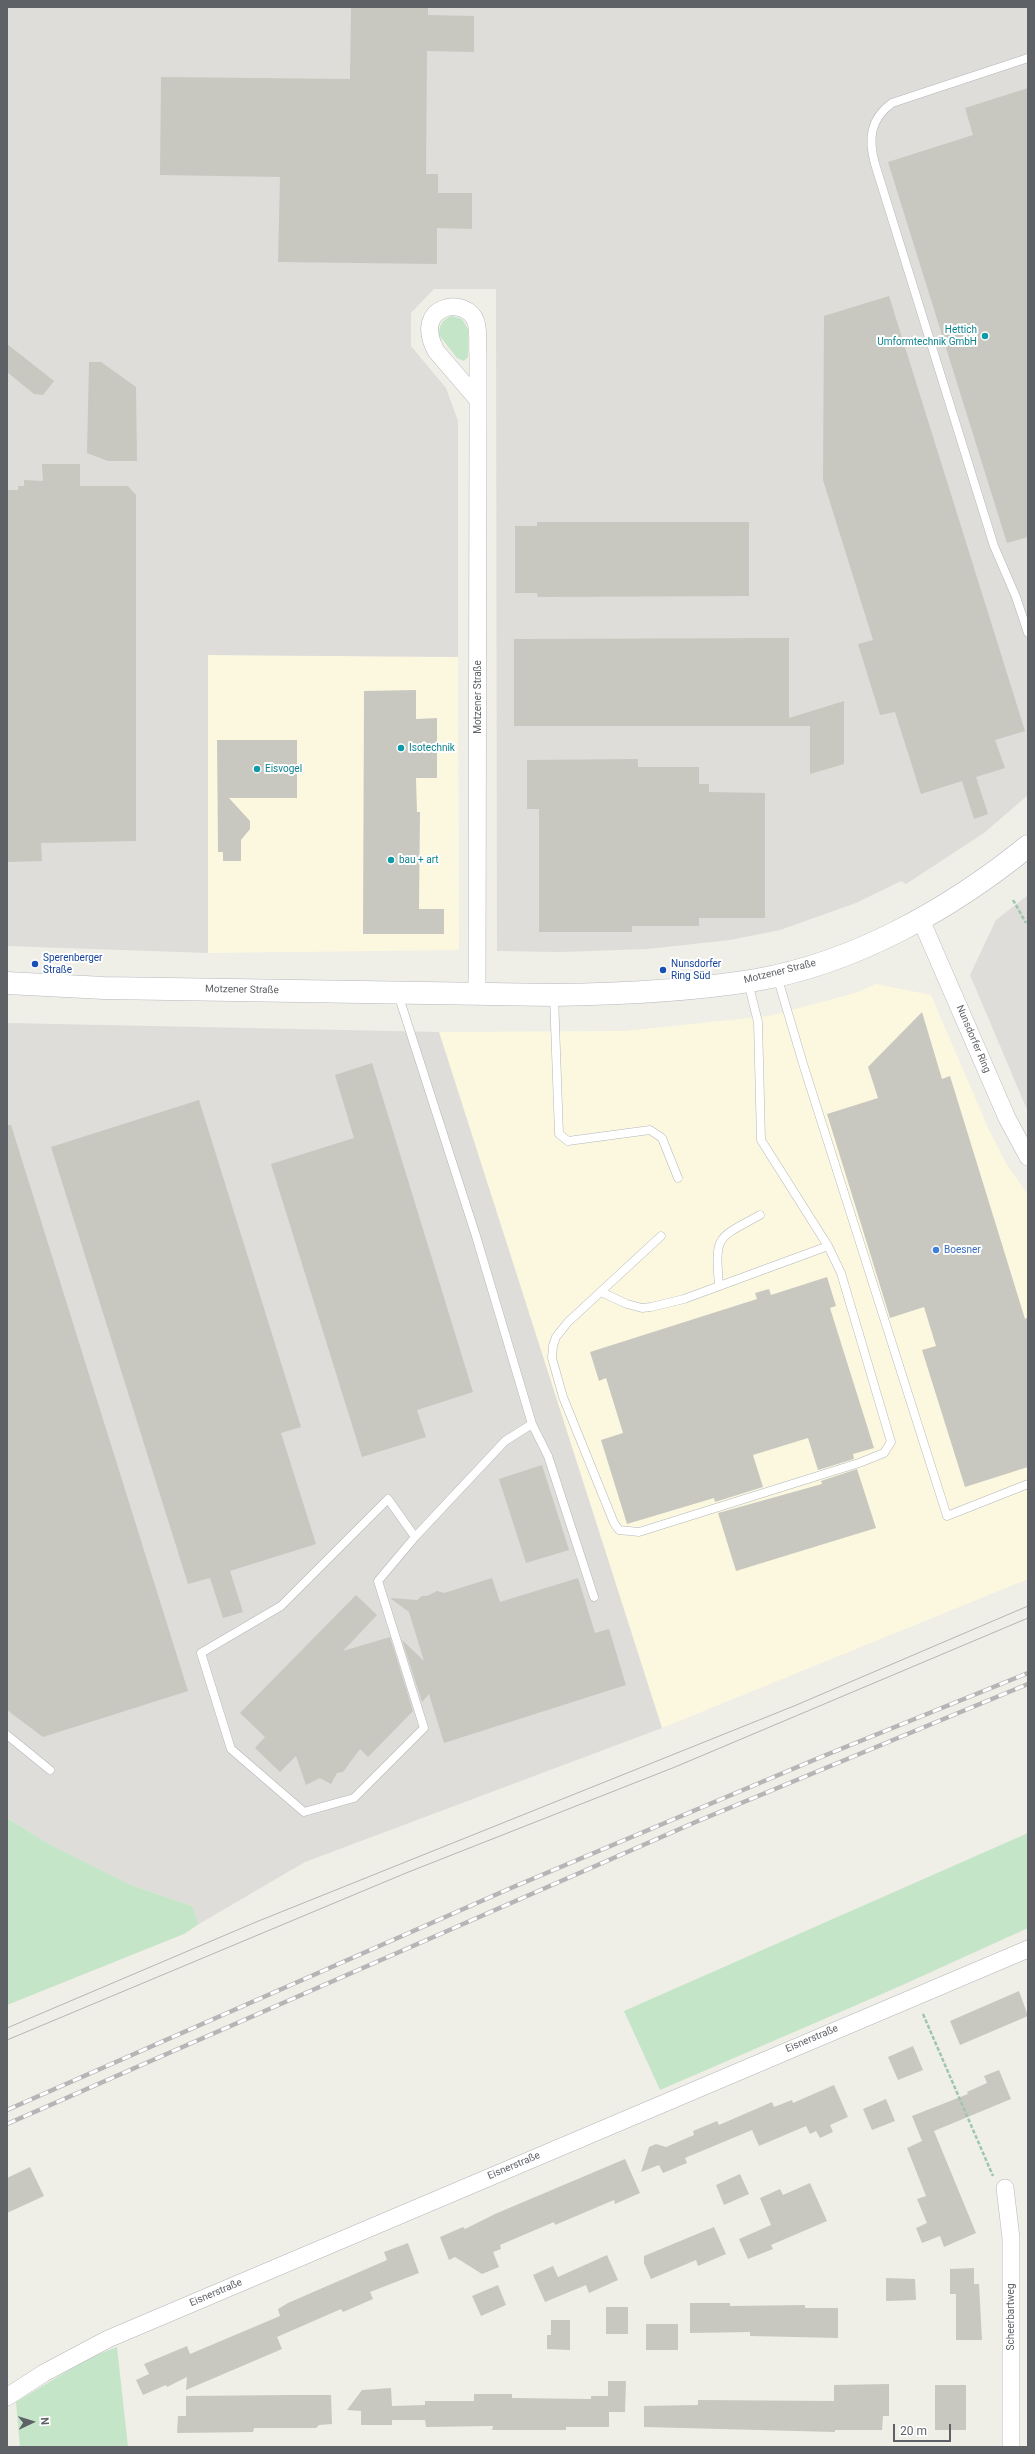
<!DOCTYPE html>
<html>
<head>
<meta charset="utf-8">
<style>
  body { margin:0 }
  #map { position:relative; width:1035px; height:2454px; overflow:hidden; background:#efeee7; font-family:Roboto,sans-serif }
  canvas { display:block }
  .frame { position:absolute; inset:0; border:8px solid #5e6166; pointer-events:none }
  .north { position:absolute; left:12px; top:2402px; width:40px; height:40px; -webkit-text-stroke:3px #fff; paint-order:stroke; rotate:86deg; font-size:11px; font-weight:700; line-height:16px; text-align:center; color:#5e6166 }
  .north::after { content:''; display:block; margin:auto; width:14px; height:18px; background:#5e6166; clip-path:polygon(50% 0,100% 100%,50% 72%,0 100%) }
  .scale { position:absolute; left:893px; top:2424px; width:58px; height:18px; box-sizing:border-box; border:2px solid #5e6166; border-top:0; padding-left:5px; font-size:12px; line-height:14px; white-space:nowrap; color:#5e6166; -webkit-text-stroke:3px #fff; paint-order:stroke }
</style>
</head>
<body>
<div id="map">
<canvas width="1035" height="2454"></canvas>
<div class="frame"></div>
<div class="north">N</div>
<div class="scale">20 m</div>
</div>
<script>
const g = document.querySelector('canvas').getContext('2d');
g.lineJoin = 'round';
function paint(path, color) { g.fillStyle = color; g.fill(path, 'evenodd'); }
function strokePath(path, color, width, dash) { g.strokeStyle = color; g.lineWidth = width; g.lineCap = dash ? 'butt' : 'round'; g.setLineDash(dash || []); g.stroke(path); }
function label(font, color, halo, rows, align = 'center') {
  g.font = font + ' Roboto,sans-serif'; g.lineWidth = 4; g.setLineDash([]); g.textBaseline = 'middle'; g.strokeStyle = halo; g.fillStyle = color; for (const [text, x, y, turn = 0] of rows) {
    g.save(); g.translate(x, y); g.rotate((+turn || 0) * Math.PI / 180); g.textAlign = isNaN(turn) ? turn : align; if (halo) g.strokeText(text, 0, 0); g.fillText(text, 0, 0); g.restore();
  }
}
paint(new Path2D(`
  M208,655l250,2 1,293 -251,3z
  M876,984l55,11 58,135 18,35 21,30v384l-366,149 -223,-696 185,-1 145,-15 86,-23z`), '#fcf8df');
paint(new Path2D(`
  M7,7h1021v788l-44,38 -78,51 -5,-3 -45,22 -76,27 -50,10 -83,9 -87,3 -63,-1 -1,-662h-62l-23,24v33l35,42 12,33v236l-250,-2v298l-201,-7z
  M1028,895v217l-58,-137 26,-55z
  M7,1023l432,9 223,696 -357,134 -106,62 -7,-18 -61,-21 -82,-41 -42,-26z`), '#deddd9');
paint(new Path2D(`
  M452,316l10,3 6,10v28l-4,4 -7,-3 -18,-23c0,-9 3,-16 13,-19z
  M7,1818l42,26 82,41 61,21 7,18 -15,10 -177,71z
  M1028,1833v95l-130,59 -238,103 -36,-79z
  M117,2347l11,100h-108l-4,-45 73,-44z`), '#c5e5c8');
paint(new Path2D(`
  M351,7h77v8l46,1v36l-47,-1 -1,123h12v19h34v36l-35,-1v36l-159,-2 2,-85 -120,-2 1,-98 189,2z
  M1028,88v449l-21,6 -119,-381 85,-27 -8,-27z
  M889,296l136,435 -30,9 10,28 -29,9 12,37 -14,5 -12,-38 -41,13 -26,-82 -15,3 -22,-71 15,-4 -50,-160 1,-164z
  M7,344l47,37 -11,14 -9,-1 -27,-22z
  M89,362h12l35,25 1,74h-29l-21,-8z
  M42,464h38v22h48l8,9v346l-95,2 1,18 -35,1v-372h11v-4h6v-6l19,1z
  M537,522h212v74l-211,1 -1,-4h-22v-67h22z
  M789,638v80l55,-17v63l-34,10v-48h-296v-87z
  M416,690v29l21,-1v60h-21l1,34h3l-1,97h25v25h-81l1,-243z
  M217,740h80v58h-68l21,23v8l-9,11v21h-18v-9h-5z
  M638,759v8h61v17h10v8l56,1v125h-66v8h-67v6h-93v-123h-12v-49z
  M922,1012l20,67 8,-3 75,243 3,-2v150l-63,20 -43,-137 14,-4 -12,-39 -34,11 -63,-204 51,-16 -10,-31z
  M372,1063l101,329 -56,18 9,27 -64,20 -91,-293 83,-26 -19,-63z
  M199,1100l102,327 -20,6 35,111 -86,27 13,41 -20,6 -13,-40 -22,6 -137,-437z
  M7,1125h4l177,566 -145,46 -36,-27z
  M827,1277l9,29 -6,2 44,140 -21,6 1,5 -36,11 -10,-32 -55,17 10,32 -48,15 -1,-4 -87,26 -26,-84 22,-7 -17,-55 -7,3 -9,-29 167,-53 -2,-6 14,-4 2,6z
  M542,1465l27,85 -43,13 -27,-84z
  M857,1469l19,59 -140,43 -18,-58 104,-29 -1,-3z
  M492,1578l8,24 78,-24 17,55 14,-4 17,56 -182,58 -15,-49 -7,8 -20,-62 22,21 -15,-49 -19,-14 27,2 5,-4h5l10,-5 7,2z
  M356,1595l21,20 -34,36 47,-14 23,74 -45,46 -8,-8 -17,23 -6,1 -6,11 -11,-6 -14,7 -10,-29 -16,16 -25,-24 10,-11 -25,-24z
  M1019,1991l9,25 -68,29 -10,-24z
  M913,2046l10,24 -25,10 -10,-23z
  M999,2070l12,29 -77,32 42,102 -32,14 -4,-11 -18,7 -6,-15 11,-5 -10,-24 9,-3 -19,-48 15,-7 -10,-25 56,-22 -1,-2 20,-9 -3,-7z
  M834,2085l14,32 -18,8 3,7 -13,6 -4,-7 -6,3 -4,-8 -47,20 -7,-16 -67,28 2,5 -24,10 -4,-8 -18,7 8,-25 7,-3 10,3 28,-12 -1,-4 24,-10 2,4 53,-23 2,5 18,-7 1,3z
  M886,2099l9,22 -23,9 -9,-21z
  M625,2159l15,34 -25,11 -1,-4 -59,25 -1,-3 -54,23 1,4 -8,3 6,15 -17,7 -27,-17 -6,3 -9,-23 23,-10 2,2 30,-15z
  M30,2167l14,29 -37,17v-35z
  M740,2174l9,20 -25,11 -8,-20z
  M810,2183l17,38 -56,24 2,4 -25,10 -9,-20 32,-14 -11,-27 20,-9 3,6z
  M714,2227l12,27 -28,12 -2,-6 -45,19 -7,-16v-7z
  M408,2243l11,30 -49,19 3,7 -30,13 -2,-3 -64,28 5,12 -96,41 1,-13 -20,10 -1,-2 -23,10 -7,-15 13,-6 -5,-10 43,-18 3,8 90,-38 -2,-7 10,-6 99,-43 -3,-8z
  M607,2255l11,25 -29,13 -3,-8 -41,17 -12,-27 20,-9 5,11z
  M974,2268v16h5l3,56h-26v-46h-6v-25z
  M886,2278l29,1 1,21 -30,1z
  M498,2285l8,20 -25,11 -9,-20z
  M690,2303h40v3l75,-1v3h33v30l-88,-2v-4l-60,1z
  M606,2307h22v27h-22z
  M551,2320h19v30l-23,-1v-14h4z
  M646,2324h32v26h-32z
  M608,2381h18l-1,31h-16v15h-43v3h-74l1,-4 -67,1 -1,-7h-33v5h-31v-14l-14,-1 15,-20 29,-2 1,18 33,-1v-4h49v-7h38v4l79,1v-3h17z
  M889,2384v32h-6l-1,14h-47v2l-191,-5v-21l54,-1v-5l136,1v-16z
  M935,2385h31v45h-31z
  M290,2395h41l1,29 -13,1 -3,3h-62l-1,4 -76,1 1,-17h8v-20z`), '#c8c8c1');
const lane = new Path2D(`
  M1028,58l-136,45c-22,16 -24,36 -17,61l119,382 22,51 12,36
  M777,976l27,91 143,449 81,-32
  M398,994l78,242 56,188 16,32 46,141
  M554,996l5,138 9,7 82,-11 12,8 16,40
  M661,1236l-93,86 -12,15 -3,9 -1,12 11,39 51,126 5,7 20,2 220,-69 25,-10 7,-11 -50,-169 -13,-27 -67,-106 -3,-118 -10,-40
  M719,1286c-4,-51 -3,-47 41,-71
  M601,1292l26,12 15,4 9,-1 33,-8 144,-53
  M415,1537l-27,-38 -107,107 -80,47 30,96 73,63 50,-14 70,-70 -46,-147 37,-44 90,-96 27,-17
  M7,1735l43,35`);
const street = new Path2D(`
  M921,920l86,198 21,39
  M477,994l1,-571c0,-23 0,-45 0,-68 -1,-10 1,-23 -2,-33 -9,-27 -65,-18 -40,29l42,49
  M1005,2188l6,50v209
  M7,2397l37,-24 64,-34 920,-390`);
const secondary = new Path2D(`
  M7,983l97,5 450,7c68,-1 136,-4 202,-15 99,-17 196,-72 272,-134`);
strokePath(lane, '#b4b6ba', 9);
strokePath(street, '#b4b6ba', 18);
strokePath(secondary, '#b5b8bd', 23);
strokePath(new Path2D(`
  M1013,900l13,23
  M923,2014l70,162`), '#9ec6ad', 2.5, [4, 2]);
strokePath(lane, '#fff', 8);
strokePath(street, '#fff', 17);
strokePath(secondary, '#fff', 22);
strokePath(new Path2D(`
  M7,2028l249,-106 538,-216 234,-100
  M7,2040l399,-167 269,-106 353,-149`), '#b5b5b6', 1);
const rail = new Path2D(`
  M7,2110l504,-222 310,-131 207,-84
  M7,2124l691,-303 330,-137`);
strokePath(rail, '#b5b5b6', 4.5);
strokePath(rail, '#fff', 3, [9]);
for (const [x, y, r, color] of [
  [985,336,4,"#0f9aa8"],
  [401,748,4,"#0f9aa8"],
  [257,769,4,"#0f9aa8"],
  [391,860,4,"#0f9aa8"],
  [35,964,4,"#1a4fb4"],
  [663,970,4,"#1a4fb4"],
  [936,1250,4,"#3f7fe0"]
]) { const dot = new Path2D(); dot.arc(x, y, r, 0, 2 * Math.PI); g.fillStyle = color; g.fill(dot); strokePath(dot, '#fff', 1.5); }
label('10px', '#0d838f', '#fff', [
  ["Hettich",977,330,"right"],
  ["Umformtechnik GmbH",977,342,"right"],
  ["Isotechnik",409,748],
  ["Eisvogel",265,769],
  ["bau + art",399,860]
], 'left');
label('10px', '#5e6166', '#fff', [
  ["Motzener Straße",478,697,-90],
  ["Motzener Straße",780,972,-14],
  ["Motzener Straße",242,990,1],
  ["Nunsdorfer Ring",973,1039,67],
  ["Eisnerstraße",812,2039,-23],
  ["Eisnerstraße",514,2166,-23],
  ["Eisnerstraße",216,2293,-23],
  ["Scheerbartweg",1011,2317,-90]
]);
label('10px', '#164399', '#fff', [
  ["Sperenberger",43,958],
  ["Straße",43,970],
  ["Nunsdorfer",671,964],
  ["Ring Süd",671,976]
], 'left');
label('10px', '#366cbe', '#fff', [
  ["Boesner",944,1250]
], 'left');
</script>
</body>
</html>
